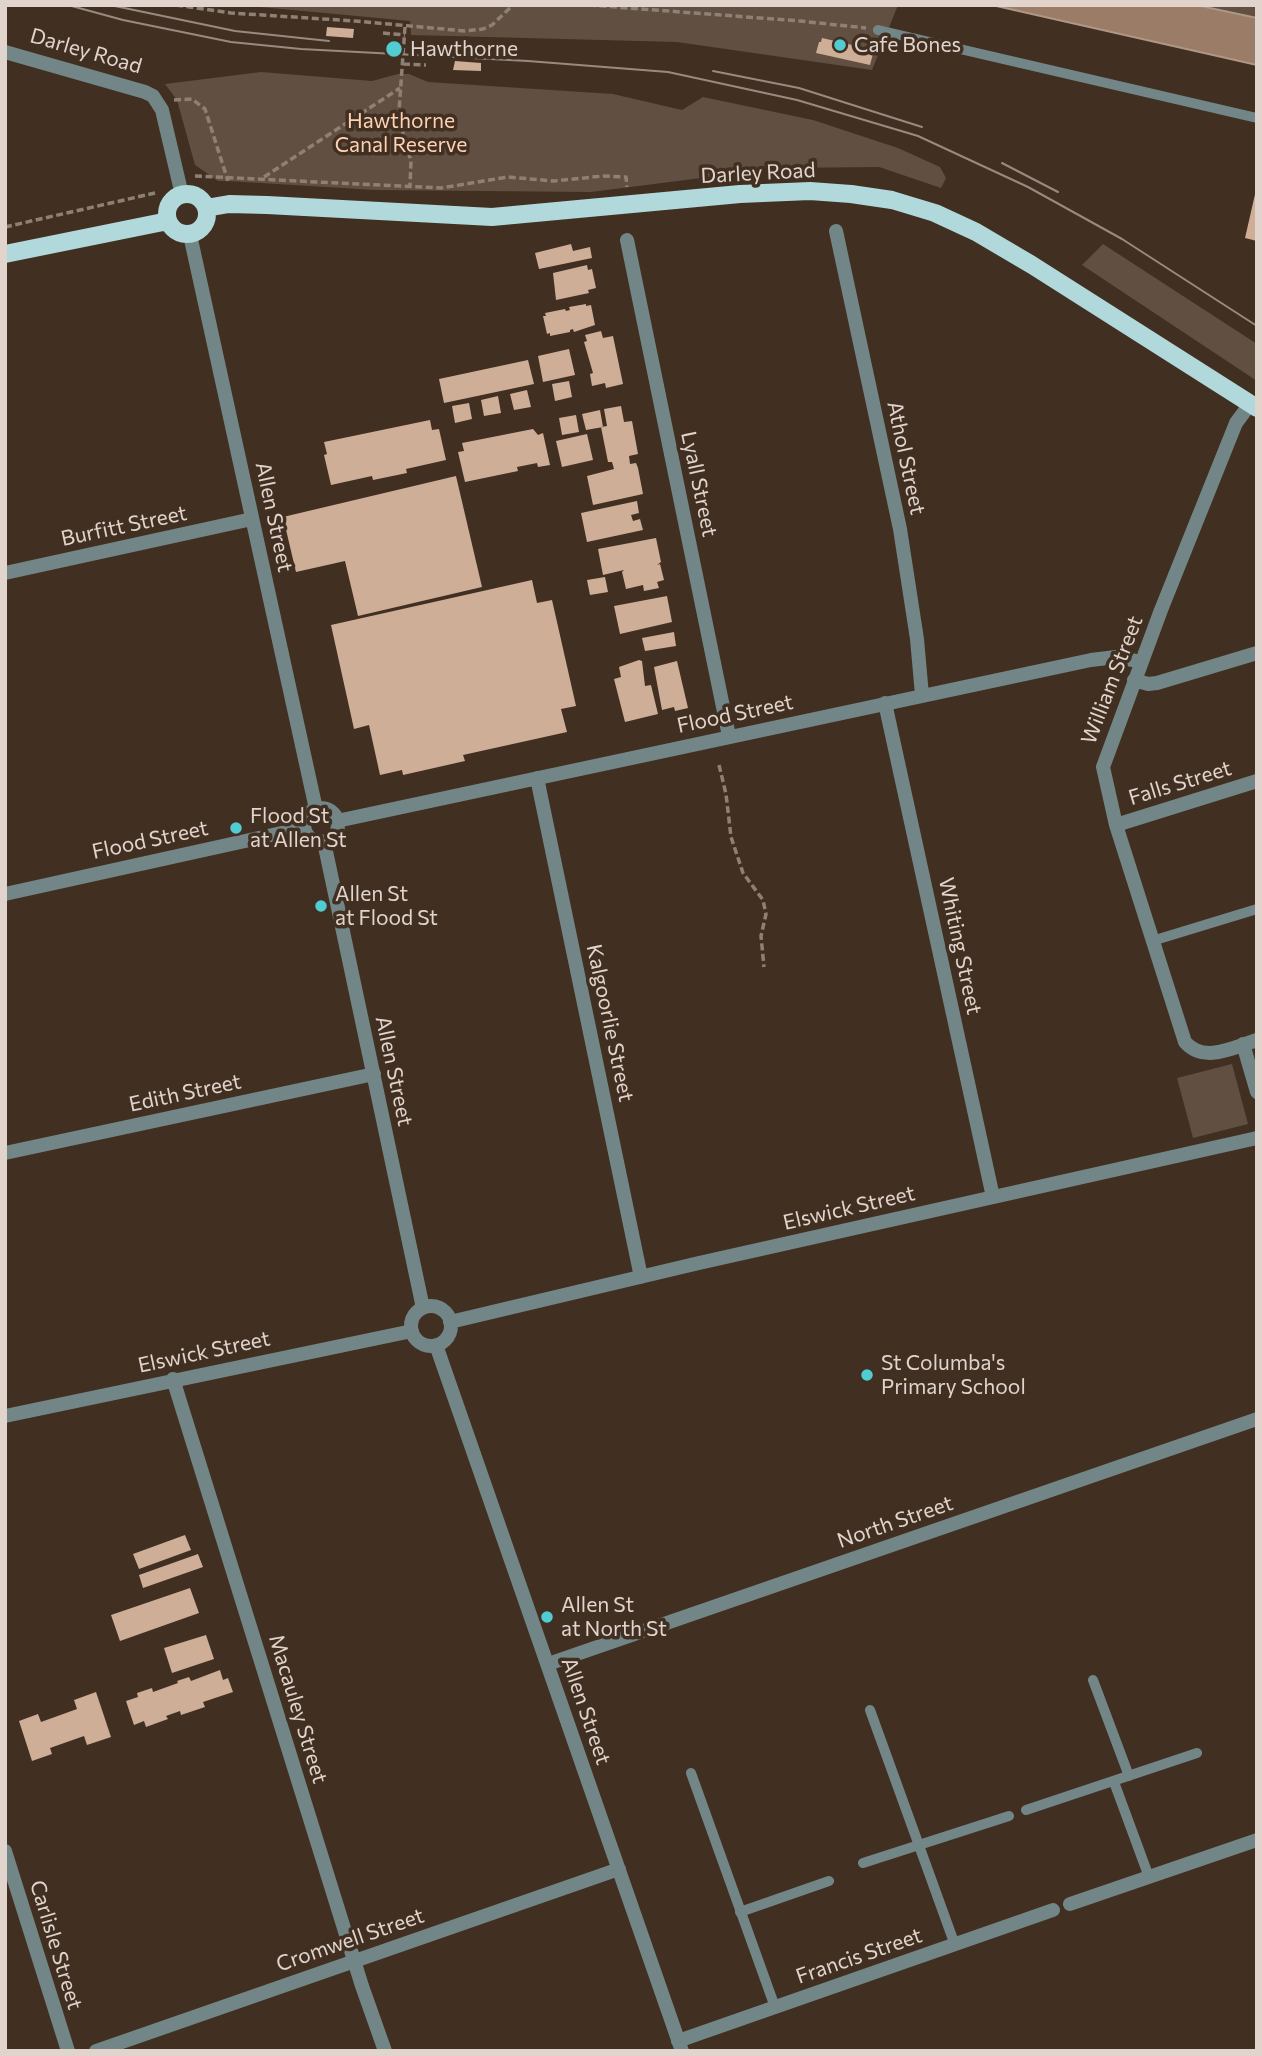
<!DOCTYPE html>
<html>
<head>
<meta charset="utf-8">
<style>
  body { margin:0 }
  #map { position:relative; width:1262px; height:2056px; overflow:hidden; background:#412f22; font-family:Commissioner,sans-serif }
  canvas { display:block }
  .frame { position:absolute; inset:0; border:7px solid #e0d4cc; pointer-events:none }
</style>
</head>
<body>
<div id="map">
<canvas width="1262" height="2056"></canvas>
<div class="frame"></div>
</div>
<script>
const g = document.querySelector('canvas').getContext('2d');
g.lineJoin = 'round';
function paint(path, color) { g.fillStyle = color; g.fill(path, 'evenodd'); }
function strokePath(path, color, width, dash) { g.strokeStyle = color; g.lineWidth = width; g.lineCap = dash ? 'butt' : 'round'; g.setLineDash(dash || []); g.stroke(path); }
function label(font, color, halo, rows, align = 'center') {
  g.font = font + ' Commissioner,sans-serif'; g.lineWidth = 7; g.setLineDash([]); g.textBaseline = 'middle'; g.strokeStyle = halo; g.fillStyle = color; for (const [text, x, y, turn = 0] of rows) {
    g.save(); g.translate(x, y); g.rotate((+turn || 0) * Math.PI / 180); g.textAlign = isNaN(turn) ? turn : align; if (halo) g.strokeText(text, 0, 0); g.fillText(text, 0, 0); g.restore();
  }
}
paint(new Path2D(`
  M239,5h659l-26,65 -195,-28 -266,-7 -1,-14z
  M1196,5h61v13z
  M261,72l111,9 26,-7h11l19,8 185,12 69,16 21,-13 110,23 85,28 42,19 6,11 -5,10 -62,-21 -99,1 -189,24 -216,-2 -147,-9h-10l-23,-16 -18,-65 -12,-16z
  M1103,244l154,100v37l-175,-116z
  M1232,1064l16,60 -55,14 -16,-60z`), '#614f42');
const water = new Path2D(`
  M992,5h204l61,13v47z`);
paint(water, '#9a7c67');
strokePath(water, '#af9685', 2);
paint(new Path2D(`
  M327,27l27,2 -1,9 -27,-2z
  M822,38l52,12 -4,15 -54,-12 3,-11h2z
  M455,61l26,2v8l-28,-1z
  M1256,190l1,1v50l-12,-3z
  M571,244l2,7 17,-4 2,11 -53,11 -4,-16z
  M587,265l1,5 4,-1 4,19 -8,2 1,3 -33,7 -3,-27z
  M586,304v2l5,-1 4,20 -21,7 -1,-3 -3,1v2l-20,4v-3l-3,1 -4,-18h3l-1,-3 20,-4 1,2 4,-1 -1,-3z
  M601,331l2,7 10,-2 10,48 -17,4 -1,-5 -13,3 -2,-12 3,-1 -9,-31 3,-1 -2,-6z
  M569,349l6,26 -32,7 -5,-26z
  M528,360l6,24 -90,19 -5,-24z
  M569,381l3,16 -17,4 -3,-17z
  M527,390l4,17 -17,3 -4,-16z
  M498,396l3,17 -17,3 -3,-16z
  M469,403l3,16 -17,4 -3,-17z
  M621,406l3,16 8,-1 6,33 -9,2 1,8 6,-1 2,5 5,26 -50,11 -6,-29 27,-7 -2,-7h-4l-7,-35 6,-1 -3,-17z
  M600,410l3,17 -17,3 -4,-16z
  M576,415l3,17 -17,3 -3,-17z
  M430,420l2,10 7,-1 7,31 -40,9 1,4 -34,7 -1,-4 -41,9 -7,-30 3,-1 -3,-12z
  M533,429l5,6 5,-2 7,32 -12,2 -1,-4 -20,4 1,4 -53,11 -7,-30 6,-1 -2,-8z
  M587,434l6,26 -31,7 -6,-26z
  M456,476l26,111 -124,29 -13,-55 -49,11 -13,-55z
  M637,501l2,12 -8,2 2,6 7,-2 3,11 -56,12 -6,-29z
  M656,538l5,24 -4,3 3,-1 4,16 -7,2 2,6 -15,3 -1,-6 -17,4 -4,-17 2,-2 -21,5 -5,-26z
  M605,577l3,15 -18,3 -3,-15z
  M532,580l5,23 15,-3 24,106 -15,3 6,23 -104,23 2,6 -62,14 -1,-5 -22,5 -11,-50 -15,4 -23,-104z
  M667,596l5,26 -52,12 -6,-28z
  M674,632l2,14 -31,5 -3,-13z
  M639,660l3,1 3,25 6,-1 7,29 -33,8 -11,-43 7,-2 -2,-10z
  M677,661l11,47 -13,3 -1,-4 -12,3 -8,-43z
  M185,1535l6,15 -52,19 -6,-15z
  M198,1554l5,13 -60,21 -4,-13z
  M190,1588l9,25 -79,28 -9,-26z
  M206,1635l8,24 -42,14 -8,-25z
  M220,1670l3,10 5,-2 5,14 -30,10 2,5 -24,8 -1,-4 -14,5 2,3 -22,8 -2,-6 -10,4 -8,-24 12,-4 -1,-4 15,-5 1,4 25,-9 -1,-2 12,-4 2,4z
  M96,1692l15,45 -24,8 -3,-9 -34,12 2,6 -20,7 -13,-40 19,-7 3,8 36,-13 -3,-9z`), '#cfae98');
strokePath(new Path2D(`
  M176,5l55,8 124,8 110,10 18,-2 9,-4 21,-20
  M589,5l211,16 66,7
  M405,27l-6,84 1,12 11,38 -1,25
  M383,33l22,2
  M403,64l23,1
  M174,100l18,-1 13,10 23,72
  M195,176l246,12 67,-11 46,4 49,-5 23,1 1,10
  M264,177l136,-89
  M5,227l150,-34
  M719,765l7,29 5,43 12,36 20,27 3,14 -5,22 3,31`), '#8f8076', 3.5, [7, 3.5]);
strokePath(new Path2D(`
  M878,30l379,88
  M1152,941l105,-32
  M1093,1680l36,96
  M870,1710l85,235
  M691,1773l84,234
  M1114,1782l35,95
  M1026,1810l171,-57
  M863,1863l146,-47
  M740,1912l89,-31`), '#738687', 10);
strokePath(new Path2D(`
  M5,52l140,40 8,4 9,14 20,85
  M836,231l64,298 17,110 5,56
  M190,235l126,574
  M627,240l102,496
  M1250,404l-14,19 -75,187 -58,157 13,58 69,217c19,22 49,5 72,-2
  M5,573l247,-54
  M1134,680l14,4 9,-1 100,-30
  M885,703l108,494
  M537,778l104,499
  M304 825a17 17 0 1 1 34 0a17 17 0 1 1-34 0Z
  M337,821l754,-161 25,-3 26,5
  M1116,825l141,-44
  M324,842l99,466
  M5,894l299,-66
  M1243,1044l14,48
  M5,1153l369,-79
  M411 1326a20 20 0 1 1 40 0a20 20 0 1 1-40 0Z
  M450,1322l249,-59 558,-125
  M436,1345l246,706
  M173,1379l189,607 23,65
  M5,1416l407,-85
  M548,1664l709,-245
  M5,1851l63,200
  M1070,1904l187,-64
  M678,2041l375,-131
  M96,2051l523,-182`), '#738687', 14);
strokePath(new Path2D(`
  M167 214a20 20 0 1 1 40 0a20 20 0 1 1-40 0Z
  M206,208l23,-4 38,1 225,12 248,-23 70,-3 41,3 41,6 43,13 41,19 56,33 225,143
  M5,254l163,-33`), '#b1d8da', 18);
strokePath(new Path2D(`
  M68,5l55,15 108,22 70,7 227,12 140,11 129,28 121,36 110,51 94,52 135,87
  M110,5l125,26 94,10
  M713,71l86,17 123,39
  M1002,163l56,29`), '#998a80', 2);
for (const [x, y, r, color] of [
  [840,45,7,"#51ccd3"],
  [394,49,9,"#51ccd3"],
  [236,828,7,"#51ccd3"],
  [321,906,7,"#51ccd3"],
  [867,1375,7,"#51ccd3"],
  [547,1617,7,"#51ccd3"]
]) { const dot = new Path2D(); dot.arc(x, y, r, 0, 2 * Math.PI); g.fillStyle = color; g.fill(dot); strokePath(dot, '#412f22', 2.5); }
label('21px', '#e0d4cc', '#412f22', [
  ["Cafe Bones",854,45],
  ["Hawthorne",410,49],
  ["Flood St",250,816],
  ["at Allen St",250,840],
  ["Allen St",335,894],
  ["at Flood St",335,918],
  ["St Columba's",881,1363],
  ["Primary School",881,1387],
  ["Allen St",561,1605],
  ["at North St",561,1629]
], 'left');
label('21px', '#e0d4cc', '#412f22', [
  ["Darley Road",86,51,16],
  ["Darley Road",758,173,-3],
  ["Athol Street",906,458,78],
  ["Lyall Street",699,484,78],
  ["Allen Street",274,517,78],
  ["Burfitt Street",124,526,-12],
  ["William Street",1112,680,-69],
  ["Flood Street",735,714,-12],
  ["Falls Street",1180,783,-17],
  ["Flood Street",150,840,-12],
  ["Whiting Street",960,946,78],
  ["Kalgoorlie Street",610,1023,78],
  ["Allen Street",394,1071,78],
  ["Edith Street",185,1093,-12],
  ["Elswick Street",849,1208,-13],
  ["Elswick Street",204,1352,-12],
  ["North Street",895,1522,-19],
  ["Macauley Street",298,1709,73],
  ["Allen Street",586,1711,71],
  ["Cromwell Street",350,1940,-19],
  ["Carlisle Street",56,1945,73],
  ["Francis Street",859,1956,-19]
]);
label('21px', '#fdd1b4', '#412f22', [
  ["Hawthorne",401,121],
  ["Canal Reserve",401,145]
]);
</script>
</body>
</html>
